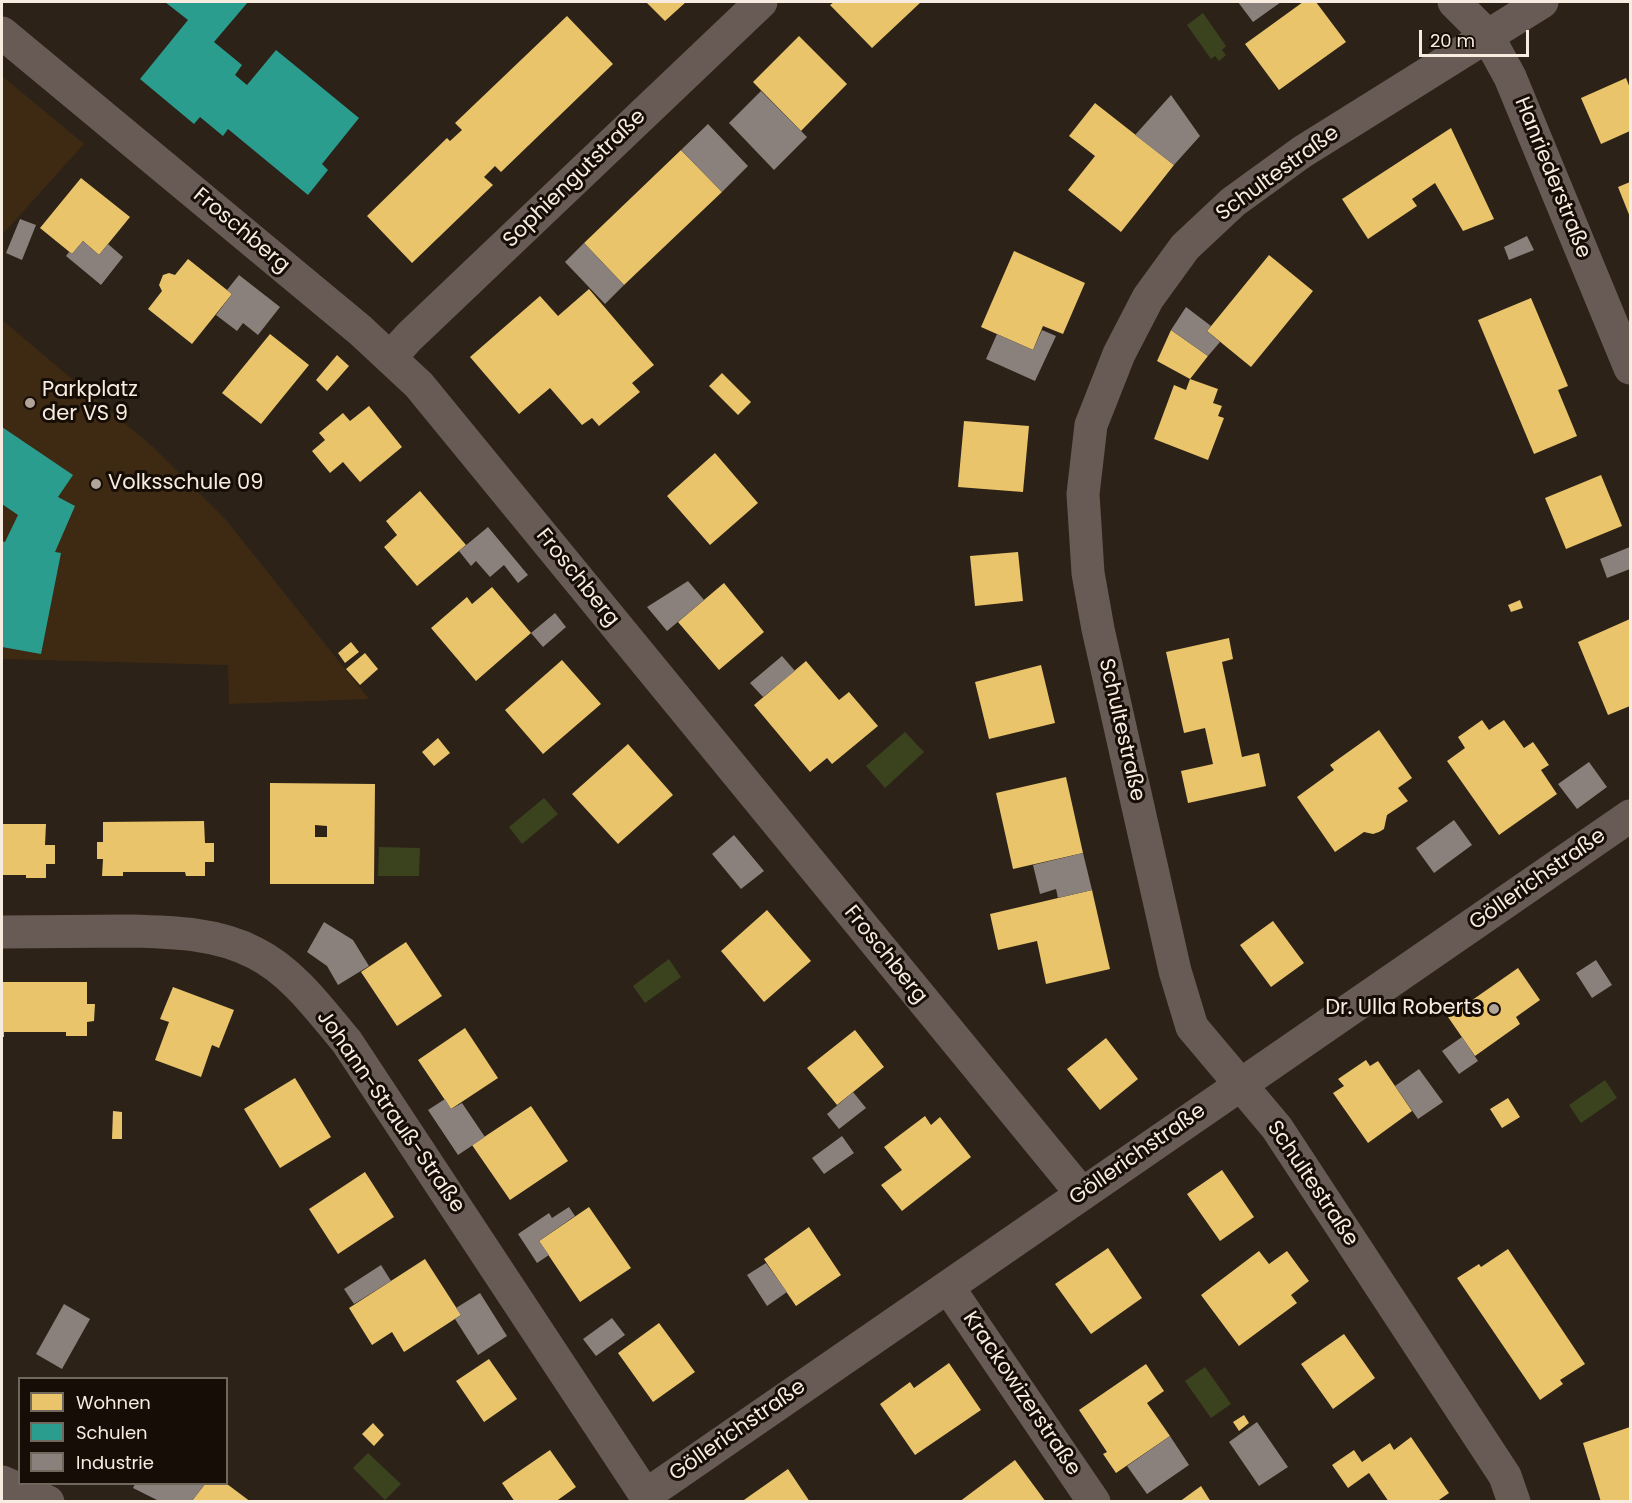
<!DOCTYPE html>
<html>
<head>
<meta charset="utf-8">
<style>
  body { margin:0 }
  #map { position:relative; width:1632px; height:1503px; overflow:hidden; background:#2c2218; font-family:Poppins,sans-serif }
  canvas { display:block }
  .frame { position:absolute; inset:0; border:3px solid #f8ece0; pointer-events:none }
  .legend { position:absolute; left:18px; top:1377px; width:210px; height:108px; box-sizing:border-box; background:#160e06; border:2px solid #70675d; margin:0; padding:8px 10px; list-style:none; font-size:18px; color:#f8ece0 }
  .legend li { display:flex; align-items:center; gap:12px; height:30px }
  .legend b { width:30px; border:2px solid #70675d }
  .scale { position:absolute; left:1419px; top:30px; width:110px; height:27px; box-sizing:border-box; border:3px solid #f8ece0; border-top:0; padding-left:8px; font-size:18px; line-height:21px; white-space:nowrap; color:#f8ece0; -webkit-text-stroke:4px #160e06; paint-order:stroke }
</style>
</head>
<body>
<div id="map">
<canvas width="1632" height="1503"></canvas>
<div class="frame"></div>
<ul class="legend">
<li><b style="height:16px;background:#e9c46a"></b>Wohnen</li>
<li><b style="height:16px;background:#2a9d8f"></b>Schulen</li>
<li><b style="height:16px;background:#8a817c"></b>Industrie</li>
</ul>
<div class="scale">20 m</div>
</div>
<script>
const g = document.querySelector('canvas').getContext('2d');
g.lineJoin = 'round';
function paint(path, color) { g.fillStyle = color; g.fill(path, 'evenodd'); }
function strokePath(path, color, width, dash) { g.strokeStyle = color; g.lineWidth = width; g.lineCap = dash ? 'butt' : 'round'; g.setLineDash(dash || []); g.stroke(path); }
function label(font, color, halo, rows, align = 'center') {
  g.font = font + ' Poppins,sans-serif'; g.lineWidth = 6; g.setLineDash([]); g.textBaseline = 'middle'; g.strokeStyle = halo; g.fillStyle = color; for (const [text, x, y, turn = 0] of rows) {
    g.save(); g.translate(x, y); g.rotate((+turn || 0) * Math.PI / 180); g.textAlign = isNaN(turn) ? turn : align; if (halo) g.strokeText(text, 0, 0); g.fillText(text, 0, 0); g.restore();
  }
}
paint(new Path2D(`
  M2,76l82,68 -82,91z
  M2,320l151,127 73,73 143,179 -140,5 -1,-39 -226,-6z`), '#3e2a13');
paint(new Path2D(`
  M1203,13l23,33 -4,4 4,5 -7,6 -4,-5 -4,3 -24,-34z
  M905,732l19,20 -39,36 -19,-22z
  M544,798l14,16 -36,30 -13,-17z
  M379,847l41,1 -1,28h-41z
  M669,959l12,18 -36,26 -12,-17z
  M1605,1080l12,18 -36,25 -12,-18z
  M1205,1367l26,37 -20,14 -26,-37z
  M368,1453l33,31 -16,16 -32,-32z`), '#3b431e');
paint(new Path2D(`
  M646,2h40l-21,19z
  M834,2h87l-49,46 -42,-43z
  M1303,2h13l30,40 -67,48 -34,-46z
  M567,16l46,48 -112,108 -6,-6 -11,11 9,8 -81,78 -45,-47 80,-78 3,3 12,-11 -7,-7z
  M799,36l48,48 -46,47 -48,-49z
  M1626,78l4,10v43l-29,13 -20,-46z
  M1095,103l79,62 -53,67 -53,-42 27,-34 -26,-20z
  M1451,128l43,91 -31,12 -28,-48 -23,16 5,7 -49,33 -26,-40z
  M681,150l41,42 -98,93 -40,-42z
  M81,178l49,39 -31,38 -16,-14 -11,13 -32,-26z
  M1630,182v35l-12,-30z
  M1014,251l71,32 -22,51 -20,-8 -10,24 -52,-23z
  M1269,255l44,36 -62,76 -44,-36z
  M188,259l44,35 -40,50 -44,-35 14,-18 -3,-6 4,-10 6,-2 6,2z
  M589,289l65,76 -22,18 8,9 -41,34 -7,-8 -10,7 -32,-37 -31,26 -49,-57 70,-61 18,20z
  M1531,298l37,88 -10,4 19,46 -43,18 -56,-134z
  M1171,330l37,26 -18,23 28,10 -5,14 9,3 -4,10 6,2 -16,42 -54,-21 20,-54 12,5 4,-11 -33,-18z
  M270,334l39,31 -48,59 -39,-31z
  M337,355l12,11 -22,25 -11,-11z
  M722,373l29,29 -13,13 -29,-29z
  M369,406l33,41 -42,35 -17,-20 -13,11 -18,-22 13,-11 -6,-7 24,-20 7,8z
  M964,421l65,5 -6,66 -65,-5z
  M715,453l43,50 -48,42 -43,-49z
  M1601,475l21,51 -56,23 -21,-51z
  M420,491l46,54 -49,41 -33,-39 13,-12 -11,-14z
  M1018,552l5,49 -48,5 -5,-50z
  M724,583l40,49 -45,38 -41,-48z
  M492,587l39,46 -55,48 -45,-53 36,-31 5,7z
  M1520,600l3,8 -12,4 -3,-7z
  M1630,619v87l-22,9 -30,-73z
  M1229,638l4,21 -11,3 20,95 17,-4 7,33 -78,17 -7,-32 32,-7 -8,-36 -21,5 -18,-81z
  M351,642l8,10 -14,11 -7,-10z
  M365,653l13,16 -18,16 -14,-16z
  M562,660l39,44 -58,50 -38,-44z
  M806,661l33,39 10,-8 29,34 -46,38 -5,-6 -17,14 -56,-67z
  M1041,665l14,58 -66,16 -14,-57z
  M1482,720l7,10 15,-10 20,28 9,-6 16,23 -8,5 16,24 -58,41 -52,-74 18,-13 -7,-11z
  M1379,730l33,48 -14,10 10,13 -21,14 -3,14 -5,3 -6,2 -9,-2 -29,20 -38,-55 37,-27 -4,-5z
  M438,738l12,15 -16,13 -12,-14z
  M628,744l45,51 -55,49 -46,-50z
  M1066,777l17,76 -70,16 -17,-76z
  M270,783l105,1 -1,100h-104zM315,825l12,1v11h-12z
  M204,821l1,22h9v19h-9v14h-19l-1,-4h-62v4h-21l1,-17h-6v-17h6v-20z
  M2,824h44l-1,21h10v19h-9v14h-20v-3h-24z
  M1092,890l18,79 -64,15 -9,-43 -39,9 -8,-36z
  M767,910l44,51 -47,41 -43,-51z
  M1273,921l31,42 -33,24 -31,-42z
  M406,942l36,54 -45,30 -36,-54z
  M1518,968l22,32 -24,17 4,7 -45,32 -27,-39z
  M2,982h85v22h8l-1,17 -7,1v14h-21v-4h-62v5h-2z
  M173,987l61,23 -15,38 -7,-3 -11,32 -46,-17 14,-38 -9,-3z
  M465,1028l33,50 -47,31 -33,-49z
  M855,1030l29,37 -47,38 -30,-37z
  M1106,1038l32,41 -38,31 -33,-41z
  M1366,1060l4,6 8,-5 34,50 -44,32 -35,-50 11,-7 -6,-7z
  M295,1078l36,59 -51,31 -36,-59z
  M1508,1098l12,19 -18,11 -12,-19z
  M531,1106l37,55 -58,39 -38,-55z
  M113,1111l9,1v27h-10z
  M925,1116l6,9 9,-8 31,40 -69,54 -21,-26 21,-15 -18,-23z
  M1222,1170l32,47 -34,24 -33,-47z
  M365,1172l29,45 -56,37 -29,-45z
  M589,1207l42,61 -51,34 -41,-61z
  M809,1227l32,48 -45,31 -32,-47z
  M1108,1248l34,50 -51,36 -36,-50z
  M1508,1249l77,115 -25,16 3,4 -23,16 -83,-122 22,-14 2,3z
  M1259,1251l10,13 18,-13 22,30 -18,14 6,8 -58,43 -38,-51z
  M425,1259l36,56 -57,37 -12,-20 -20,13 -23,-37z
  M659,1323l36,49 -42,30 -35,-49z
  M1344,1334l31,44 -42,31 -32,-45z
  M489,1359l28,40 -33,23 -28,-41z
  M949,1363l32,47 -66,45 -35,-51 30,-22 4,6z
  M1146,1364l18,27 -17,12 23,33 -54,37 -13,-19 4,-2 -28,-42z
  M1244,1415l5,8 -10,8 -6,-9z
  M373,1423l11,12 -10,11 -12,-12z
  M1630,1427v75h-29l-18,-59z
  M1411,1437l38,56 -13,9h-47l-20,-29 -21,15 -16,-23 22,-15 8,12 28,-19 4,7z
  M550,1450l26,37 -21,15h-40l-13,-19z
  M1015,1460l31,42h-87z
  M788,1469l22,33h-69z
  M205,1484h22l24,18h-60z
  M1201,1486l10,16h-32z`), '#e9c46a');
paint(new Path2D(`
  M165,2h83l-34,40 28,23 -7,10 12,10 29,-35 83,68 -37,46 6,6 -20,25 -80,-66 -5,7 -23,-19 -6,7 -54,-45 48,-59z
  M2,427l71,48 -15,22 17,9 -20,46 6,1 -20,101 -39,-7v-106l3,1 13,-27 -16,-11z`), '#2a9d8f');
paint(new Path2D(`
  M1238,2h43l-28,20z
  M761,91l46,46 -33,33 -45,-47z
  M1171,95l29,41 -26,29 -39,-30z
  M708,124l40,42 -26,26 -41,-42z
  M20,219l16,6 -14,35 -16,-7z
  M1527,236l7,14 -25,10 -5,-13z
  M83,241l16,14 9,-11 15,13 -22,28 -35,-29 3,-4 3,2z
  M584,243l40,42 -19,19 -40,-42z
  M239,275l41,32 -22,28 -15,-12 -6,8 -21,-16 16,-21 -5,-4z
  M1186,307l25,19 -4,5 13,11 -12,14 -37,-26z
  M1042,330l14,6 -21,45 -49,-22 11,-25 36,16z
  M488,527l40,48 -10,8 -14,-18 -14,12 -14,-16 -5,5 -12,-15z
  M1630,547v22l-23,9 -7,-19z
  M688,581l16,19 -37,31 -20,-24z
  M555,613l11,14 -23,20 -12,-14z
  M782,656l13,15 -32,26 -13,-14z
  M1589,762l18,25 -30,22 -19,-25z
  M1454,820l18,25 -38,28 -18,-25z
  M734,835l30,36 -23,18 -29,-35z
  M1083,853l9,37 -34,8 -2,-9 -16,5 -7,-29z
  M324,922l29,18 16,26 -31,19 -11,-19 -20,-14z
  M1596,960l16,25 -20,13 -16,-25z
  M1462,1037l16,24 -19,13 -17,-23z
  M1419,1069l24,33 -25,17 -23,-33z
  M853,1092l13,16 -27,21 -12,-15z
  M445,1099l6,10 11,-6 23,34 -27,18 -30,-45z
  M842,1136l12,17 -30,21 -12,-16z
  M569,1207l6,9 -36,25 10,14 -12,8 -19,-29 31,-21 3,5z
  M766,1263l21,29 -20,14 -20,-31z
  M381,1265l10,16 -37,23 -10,-15z
  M480,1293l27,43 -29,19 -23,-36 6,-4 -5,-7z
  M64,1304l26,15 -28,50 -26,-15z
  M612,1318l13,17 -29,21 -13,-17z
  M1257,1422l31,45 -29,19 -30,-44z
  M1170,1436l19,29 -42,29 -20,-28z
  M135,1484h70l-14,18h-30l-28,-14z`), '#8a817c');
strokePath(new Path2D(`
  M1454,2l33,33 23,42 120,291
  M2,33l358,297 59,55 663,809
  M390,358l19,-21 352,-335
  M2,932c42,0 85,-1 128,-1 42,1 87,2 125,22 38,19 65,57 92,89l303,460
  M948,1287l146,215
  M2,1482l46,20
  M646,1495l984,-679
  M1514,1502l-9,-26 -228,-348 -85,-101 -17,-56 -77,-342 -10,-56 -5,-79 8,-69 28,-71 29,-56 37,-51 48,-45 69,-50 240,-150`), '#685b55', 33);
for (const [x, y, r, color] of [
  [30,403,6,"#b1a59a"],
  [96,484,6,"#b1a59a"],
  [1494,1009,6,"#b1a59a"]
]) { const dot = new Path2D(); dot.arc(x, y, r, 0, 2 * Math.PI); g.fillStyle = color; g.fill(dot); strokePath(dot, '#160e06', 2); }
label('21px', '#f8ece0', '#160e06', [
  ["Schultestraße",1278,174,-36],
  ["Hanriederstraße",1552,178,68],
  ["Sophiengutstraße",575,179,-44],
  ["Froschberg",241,231,40],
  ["Froschberg",577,578,51],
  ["Schultestraße",1121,730,77],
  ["Göllerichstraße",1538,880,-35],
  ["Froschberg",885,955,51],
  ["Johann-Strauß-Straße",390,1112,55],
  ["Göllerichstraße",1138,1155,-35],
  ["Schultestraße",1312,1184,56],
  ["Krackowizerstraße",1021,1394,56],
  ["Göllerichstraße",738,1431,-35]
]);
label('21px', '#f8ece0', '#160e06', [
  ["Parkplatz",42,391],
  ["der VS 9",42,415],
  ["Volksschule 09",108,484],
  ["Dr. Ulla Roberts",1482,1009,"right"]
], 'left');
</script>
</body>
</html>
